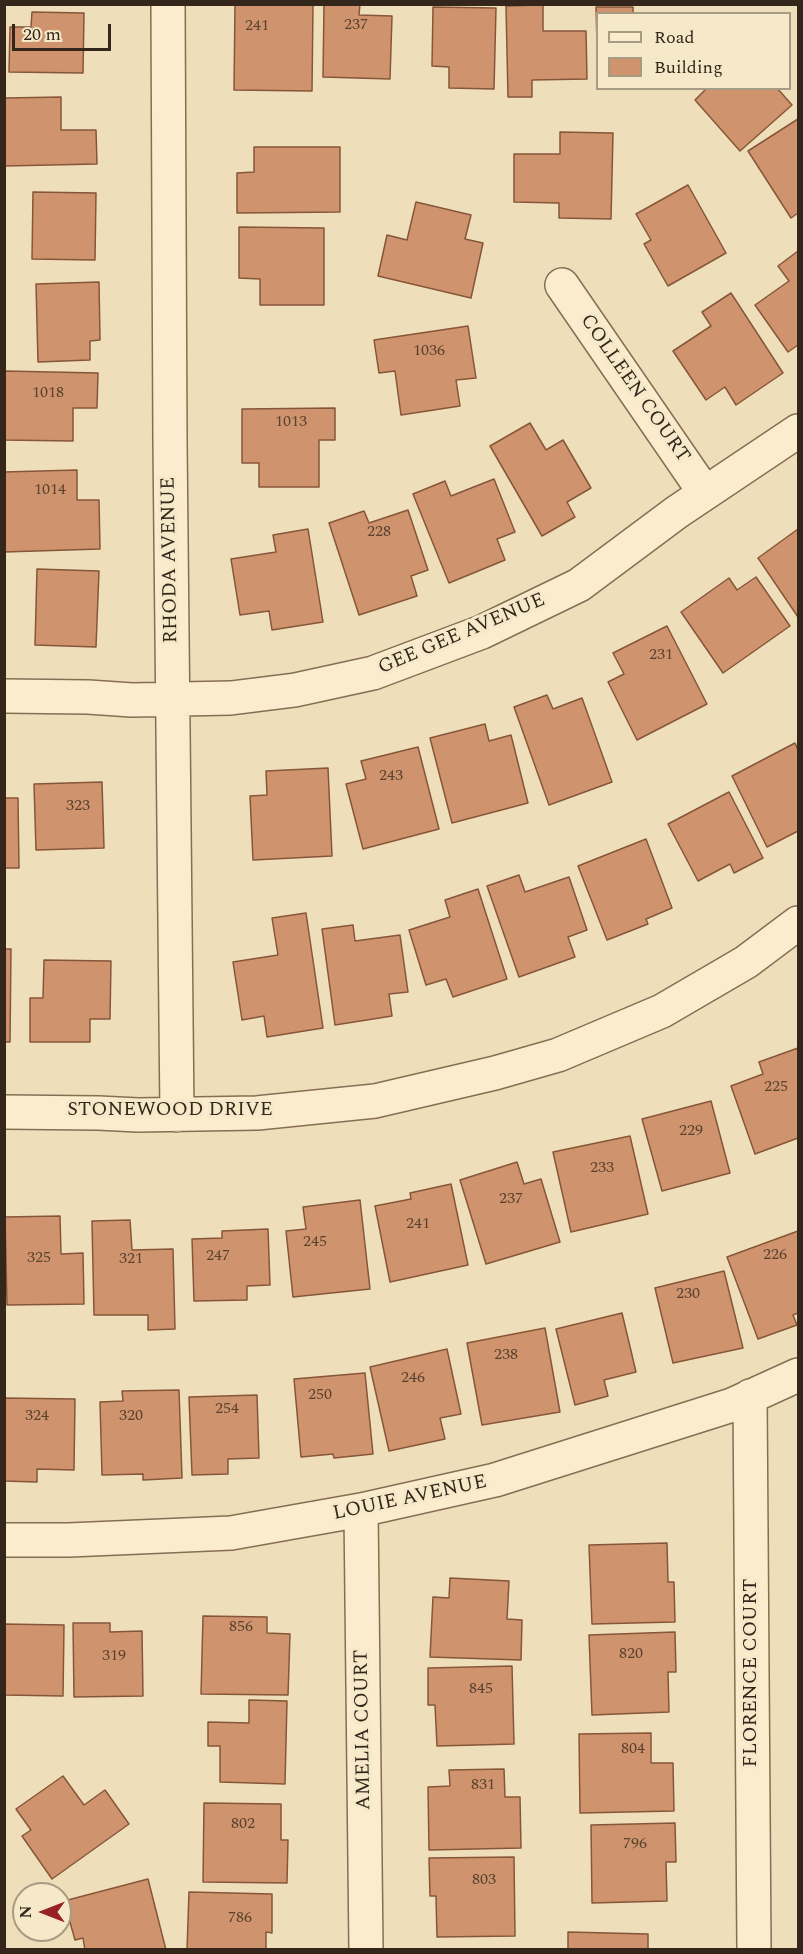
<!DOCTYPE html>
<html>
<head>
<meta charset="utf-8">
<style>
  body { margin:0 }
  #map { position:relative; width:803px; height:1954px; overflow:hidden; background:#efdeba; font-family:Spectral,serif }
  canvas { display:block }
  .frame { position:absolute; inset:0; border:6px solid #34261a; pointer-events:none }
  .legend { position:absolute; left:596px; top:12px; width:195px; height:78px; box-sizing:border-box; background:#f6e9c9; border:2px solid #a89b83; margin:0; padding:8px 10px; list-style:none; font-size:18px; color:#34261a }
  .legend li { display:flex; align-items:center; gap:12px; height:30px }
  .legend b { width:30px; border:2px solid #a89b83 }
  .north { position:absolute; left:12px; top:1882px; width:60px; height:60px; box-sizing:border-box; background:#f6e9c9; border:2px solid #a89b83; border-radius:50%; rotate:270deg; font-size:16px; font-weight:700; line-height:24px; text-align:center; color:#34261a }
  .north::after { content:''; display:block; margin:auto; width:21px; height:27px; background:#972225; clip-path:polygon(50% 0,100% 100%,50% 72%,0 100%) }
  .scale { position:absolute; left:12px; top:24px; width:99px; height:27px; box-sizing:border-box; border:3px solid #34261a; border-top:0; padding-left:8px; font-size:18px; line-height:21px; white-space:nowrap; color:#34261a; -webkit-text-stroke:4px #f6e9c9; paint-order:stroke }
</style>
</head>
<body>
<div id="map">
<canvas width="803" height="1954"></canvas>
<div class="frame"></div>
<ul class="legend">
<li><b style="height:8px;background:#faeccd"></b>Road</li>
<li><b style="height:16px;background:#cf946e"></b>Building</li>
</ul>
<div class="north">N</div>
<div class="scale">20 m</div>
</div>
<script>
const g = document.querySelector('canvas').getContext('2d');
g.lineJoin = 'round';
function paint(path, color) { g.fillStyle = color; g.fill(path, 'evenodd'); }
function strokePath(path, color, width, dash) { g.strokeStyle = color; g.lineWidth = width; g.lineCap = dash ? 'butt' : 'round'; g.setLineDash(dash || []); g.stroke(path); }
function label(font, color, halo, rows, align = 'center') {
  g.font = font + ' Spectral,serif'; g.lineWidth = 6; g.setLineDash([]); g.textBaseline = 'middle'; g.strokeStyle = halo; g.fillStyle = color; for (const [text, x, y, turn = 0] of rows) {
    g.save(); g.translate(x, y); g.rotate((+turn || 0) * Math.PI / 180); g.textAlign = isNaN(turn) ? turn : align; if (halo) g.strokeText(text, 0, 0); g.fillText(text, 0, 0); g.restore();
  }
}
const building = new Path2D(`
  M235,4h78l-1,87 -78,-1z
  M324,4h36l-1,11 33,1 -2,63 -67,-2z
  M543,5v26h43l1,48 -55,1v17h-24l-2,-91z
  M433,7l63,1 -2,81 -45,-1v-21l-17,-1z
  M596,7h37v7h-35v68z
  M32,12l52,1 -1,60 -74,-1 1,-45h21z
  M707,88h70l15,17 -52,46 -45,-51z
  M61,97v33h35l1,34 -93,2 1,-68z
  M798,119v94l-7,5 -43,-67z
  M560,132l53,1 -2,86 -52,-1v-15l-45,-1v-48h46z
  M254,147h86v65l-103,1v-40l17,-1z
  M688,185l38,68 -58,33 -24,-42 7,-4 -15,-26z
  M33,192l63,1 -1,67 -63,-1z
  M416,202l55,13 -6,24 18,4 -12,55 -93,-22 9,-41 20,5z
  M239,227l85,1v77h-64v-26l-21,-1z
  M798,251v94l-10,7 -33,-47 34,-24 -11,-15z
  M99,282l1,58 -10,1v19l-52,2 -2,-78z
  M731,293l52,80 -47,32 -11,-18 -19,13 -33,-49 38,-25 -9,-14z
  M468,326l8,52 -20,2 4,26 -59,9 -6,-44 -16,2 -5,-33z
  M5,371l93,2 -1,35h-24v33l-69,-1z
  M335,408v32h-16v47h-60v-24h-17v-54z
  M530,423l16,27 17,-10 28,48 -24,14 8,15 -33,19 -52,-90z
  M77,470v30h22l1,49 -96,3v-80z
  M494,479l21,53 -18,7 8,21 -56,23 -36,-89 32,-13 6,15z
  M408,510l20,60 -17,6 6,20 -58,19 -30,-92 35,-12 5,12z
  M308,529l15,93 -51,8 -3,-19 -29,4 -9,-56 45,-7 -3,-17z
  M798,529v88l-40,-59z
  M37,569l62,2 -3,76 -61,-2z
  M756,577l34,49 -67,47 -42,-61 48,-34 8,12z
  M667,626l40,78 -70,36 -29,-58 16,-8 -11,-21z
  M547,695l6,14 29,-11 30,84 -63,23 -35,-98z
  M485,724l4,17 22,-6 17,68 -76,20 -22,-85z
  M795,743l3,7v81l-31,16 -35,-71z
  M418,747l21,82 -76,20 -17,-65 20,-5 -5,-18z
  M328,768l4,88 -79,4 -3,-64 17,-1 -1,-24z
  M102,782l2,66 -68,2 -2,-66z
  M729,792l34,66 -29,15 -4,-9 -32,17 -30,-57z
  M4,798h14l1,70h-15z
  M646,839l26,69 -26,11 2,5 -41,16 -29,-74z
  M519,875l6,17 44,-15 18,53 -19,7 7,20 -56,20 -32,-91z
  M478,889l29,90 -54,18 -7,-18 -20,6 -17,-55 41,-13 -5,-17z
  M306,913l17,115 -56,9 -3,-21 -22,4 -9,-58 45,-7 -6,-37z
  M353,925l2,16 45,-6 8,57 -19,2 3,22 -57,9 -13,-96z
  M4,949h7l-1,93h-6z
  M44,960l67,1 -1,58h-20v23h-60v-44h13z
  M798,1048v90l-43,16 -24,-68 32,-12 -4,-12z
  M711,1101l19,72 -68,18 -20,-72z
  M630,1136l18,78 -77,18 -18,-80z
  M517,1162l7,22 17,-5 19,63 -74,22 -26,-84z
  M451,1184l17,81 -78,17 -15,-76 36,-7 -1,-6z
  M360,1200l10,89 -77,8 -7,-66 20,-2 -3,-22z
  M60,1216l1,38 22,-1 1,51 -77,1 -2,-88z
  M130,1220l2,30 41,-1 2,80 -27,1v-15h-54l-2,-94z
  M268,1229l2,56 -23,1v14l-53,1 -2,-62 30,-1v-7z
  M798,1231v82l-5,2 4,10 -39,14 -31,-82z
  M724,1271l19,77 -70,15 -18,-75z
  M622,1313l14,59 -32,8 4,16 -33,9 -19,-76z
  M545,1328l15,84 -78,13 -15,-82z
  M447,1349l14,65 -21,4 5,21 -56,12 -19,-84z
  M365,1373l8,81 -39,4 -1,-4 -32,3 -7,-78z
  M179,1390l3,88 -39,2v-6l-41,1 -2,-73 23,-1 -1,-10z
  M257,1395l2,63 -31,1v15l-36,1 -3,-78z
  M4,1398l71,1 -1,71 -37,-1v13l-33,-1z
  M667,1543l1,39h6l1,40 -83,2 -3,-79z
  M450,1578l59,3 -2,38 15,1 -1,40 -91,-3 3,-60 16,1z
  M203,1616l64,1v16l23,1 -2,61 -87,-1z
  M73,1623h37v9l32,-1 1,65 -69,1z
  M4,1624l60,1 -1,71 -59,-1z
  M675,1632l1,40h-8l1,40 -77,3 -3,-80z
  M512,1666l2,78 -77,2 -2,-41h-7v-37z
  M249,1700l38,1 -2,83 -65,-2v-36h-12v-24l41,1z
  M651,1733v30h22l1,48 -94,2 -1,-79z
  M504,1769l1,28h15l1,51 -92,2 -1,-63 22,-1 -1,-16z
  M63,1776l21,29 21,-15 24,34 -77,55 -30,-43 9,-6 -15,-21z
  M204,1803l77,1v36h7l-1,43 -84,-1z
  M675,1823l1,39h-10l1,39 -75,2 -1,-78z
  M514,1857l1,79 -78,1 -1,-41h-6l-1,-38z
  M148,1879l18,71h-81l-2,-12 -8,2 -11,-39z
  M189,1892l83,2v39l-6,-1v18h-79z
  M568,1932l80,2v16h-80z`);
paint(building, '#cf946e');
strokePath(building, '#865639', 1.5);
const minor = new Path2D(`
  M168,4l2,438 7,673
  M562,285l143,208
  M4,696l84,1 44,3 99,-2 64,-8 78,-17 109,-41 97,-47 98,-73 121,-81
  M4,1112l94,1 40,2 119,-2 118,-12 120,-28 63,-18 104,-44 84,-49 52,-39
  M750,1396l4,554
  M361,1510l5,440
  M4,1540h65l162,-7 130,-23 134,-30 237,-75 66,-30`);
strokePath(minor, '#866e54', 36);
strokePath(minor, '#faeccd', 33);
label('16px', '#5b422f', null, [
  ["237",356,26],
  ["241",257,27],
  ["1036",429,352],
  ["1018",48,394],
  ["1013",291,423],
  ["1014",50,491],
  ["228",379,533],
  ["231",661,656],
  ["243",391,777],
  ["323",78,807],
  ["225",776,1088],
  ["229",691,1132],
  ["233",602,1169],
  ["237",511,1200],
  ["241",418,1225],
  ["245",315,1243],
  ["226",775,1256],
  ["247",218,1257],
  ["325",39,1259],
  ["321",131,1260],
  ["230",688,1295],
  ["238",506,1356],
  ["246",413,1379],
  ["250",320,1396],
  ["254",227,1410],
  ["324",37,1417],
  ["320",131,1417],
  ["856",241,1628],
  ["820",631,1655],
  ["319",114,1657],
  ["845",481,1690],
  ["804",633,1750],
  ["831",483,1786],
  ["802",243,1825],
  ["796",635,1845],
  ["803",484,1881],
  ["786",240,1919]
]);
label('20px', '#34261a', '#f6e9c9', [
  ["COLLEEN COURT",634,389,55],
  ["RHODA AVENUE",171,560,-91],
  ["GEE GEE AVENUE",462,635,-23],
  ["STONEWOOD DRIVE",170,1111],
  ["LOUIE AVENUE",410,1499,-12],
  ["FLORENCE COURT",752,1673,-90],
  ["AMELIA COURT",364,1730,-91]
]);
</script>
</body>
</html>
